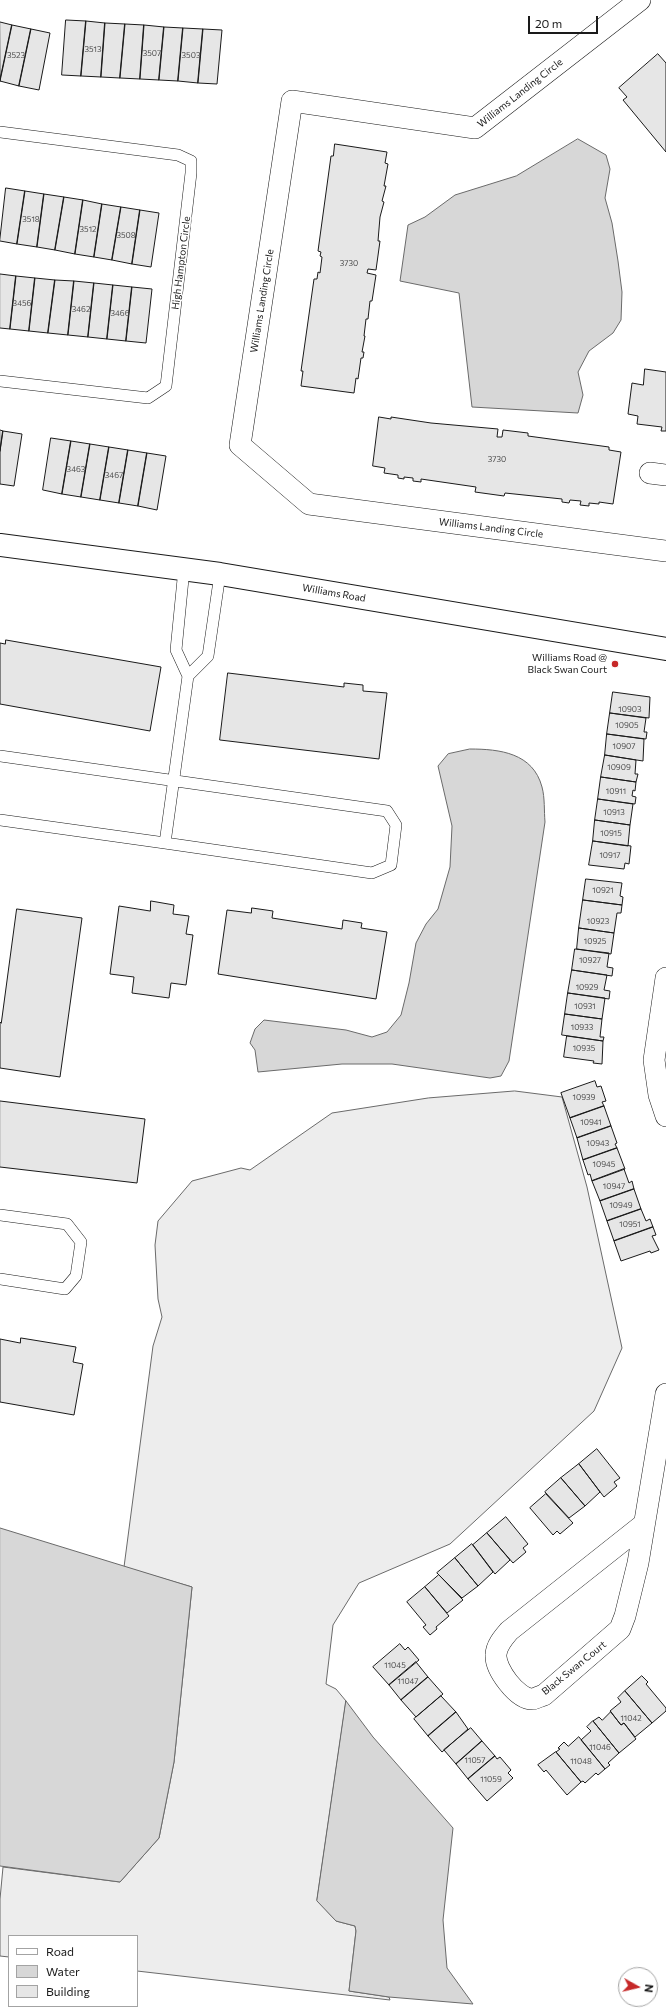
<!DOCTYPE html>
<html>
<head>
<meta charset="utf-8">
<style>
  body { margin:0 }
  #map { position:relative; width:666px; height:2015px; overflow:hidden; background:#fff; font-family:Commissioner,sans-serif }
  canvas { display:block }
  .legend { position:absolute; left:8px; top:1935px; width:130px; height:72px; box-sizing:border-box; background:#fff; border:1px solid #a3a3a3; margin:0; padding:5px 7px; list-style:none; font-size:12px; color:#1a1a1a }
  .legend li { display:flex; align-items:center; gap:8px; height:20px }
  .legend b { width:20px; border:1px solid #a3a3a3 }
  .north { position:absolute; left:618px; top:1967px; width:40px; height:40px; box-sizing:border-box; background:#fff; border:1px solid #a3a3a3; border-radius:50%; rotate:98deg; font-size:11px; font-weight:700; line-height:16px; text-align:center; color:#1a1a1a }
  .north::after { content:''; display:block; margin:auto; width:14px; height:18px; background:#c62828; clip-path:polygon(50% 0,100% 100%,50% 72%,0 100%) }
  .scale { position:absolute; left:528px; top:16px; width:70px; height:18px; box-sizing:border-box; border:2px solid #1a1a1a; border-top:0; padding-left:5px; font-size:12px; line-height:14px; white-space:nowrap; color:#1a1a1a; -webkit-text-stroke:3px #fff; paint-order:stroke }
</style>
</head>
<body>
<div id="map">
<canvas width="666" height="2015"></canvas>
<ul class="legend">
<li><b style="height:5px;background:#fff"></b>Road</li>
<li><b style="height:11px;background:#d7d7d7"></b>Water</li>
<li><b style="height:11px;background:#e6e6e6"></b>Building</li>
</ul>
<div class="north">N</div>
<div class="scale">20 m</div>
</div>
<script>
const g = document.querySelector('canvas').getContext('2d');
g.lineJoin = 'round';
function paint(path, color) { g.fillStyle = color; g.fill(path, 'evenodd'); }
function strokePath(path, color, width, dash) { g.strokeStyle = color; g.lineWidth = width; g.lineCap = dash ? 'butt' : 'round'; g.setLineDash(dash || []); g.stroke(path); }
function label(font, color, halo, rows, align = 'center') {
  g.font = font + ' Commissioner,sans-serif'; g.lineWidth = 3; g.setLineDash([]); g.textBaseline = 'middle'; g.strokeStyle = halo; g.fillStyle = color; for (const [text, x, y, turn = 0] of rows) {
    g.save(); g.translate(x, y); g.rotate((+turn || 0) * Math.PI / 180); g.textAlign = isNaN(turn) ? turn : align; if (halo) g.strokeText(text, 0, 0); g.fillText(text, 0, 0); g.restore();
  }
}
const built = new Path2D(`
  M515,1091l47,6 25,90 35,161 -28,63 -144,133 -91,39 -26,42 -7,59 10,5 10,12 -29,199 19,21 19,5 1,5 -7,60 40,6 1,3 -253,-29v-35h-128v21l-9,-1v-57l3,-32 117,15 39,-44 15,-76 18,-175 -68,-20 29,-221 9,-29 -4,-18 -3,-54 3,-24 34,-40 49,-13 9,2 82,-57 96,-15z`);
paint(built, '#ededed');
strokePath(built, '#6a6a6a', 1);
const water = new Path2D(`
  M578,139l28,16 4,14 -5,29 7,25 6,38 4,31 -1,28 -8,13 -24,18 -11,21 5,23 -5,18 -106,-6 -13,-114 -59,-12 8,-56 17,-8 30,-22 61,-19z
  M470,749c30,0 63,4 72,38 3,11 2,24 3,35l-36,239 -8,15 -11,2 -98,-14h-50l-84,8 -3,-22 -5,-7 5,-14 9,-9 82,10 26,7 15,-5 14,-17 8,-32 7,-40 10,-19 12,-15 12,-42 2,-41 -14,-60 10,-12z
  M0,1528l192,59 -18,175 -15,76 -39,44 -120,-16z
  M346,1701l27,36 80,91 -10,92 4,48 26,36 -84,-7 -40,-6 7,-60 -1,-5 -19,-5 -19,-20z`);
paint(water, '#d7d7d7');
strokePath(water, '#6a6a6a', 1);
const building = new Path2D(`
  M66,20l20,1 -5,55 -19,-1z
  M86,21l19,2 -4,54 -20,-1z
  M0,22l12,3 -12,56z
  M105,23l20,1 -5,54 -19,-1z
  M125,24l19,1 -4,54 -20,-1z
  M12,25l19,4 -12,57 -19,-5z
  M144,25l20,2 -5,53 -19,-1z
  M164,27l19,1 -5,53 -19,-1z
  M183,28l20,1 -5,54 -20,-2z
  M31,29l19,4 -11,57 -20,-4z
  M203,29l19,1 -5,54 -19,-1z
  M658,54l8,9v89l-43,-52 4,-3 -8,-9z
  M335,144l52,8 -2,11 3,1 -4,22h2l-4,15 2,1 -4,15 -2,24h2l-4,29 -8,-1 -1,4 9,2 -4,26h-2l-2,18h-2l-2,17h1l-3,16h2l-1,6h-2l-3,21 -2,-1 -2,15 -53,-7 2,-15h-2l13,-92h3l1,-7 2,1 2,-16 -2,-1 1,-4 -3,-1 13,-95h2z
  M6,188l19,3 -8,53 -17,-3z
  M25,191l19,3 -7,53 -20,-3z
  M44,194l20,3 -9,53 -18,-3z
  M64,197l19,3 -8,54 -20,-4z
  M83,200l19,4 -8,53 -19,-3z
  M102,204l19,3 -9,53 -18,-3z
  M121,207l19,3 -8,54 -20,-4z
  M140,210l19,3 -8,54 -19,-3z
  M0,274l16,2 -6,53 -10,-1z
  M16,276l19,2 -6,53 -19,-2z
  M35,278l20,2 -7,53 -19,-2z
  M55,280l19,1 -6,54 -20,-2z
  M74,281l20,2 -6,54 -20,-2z
  M94,283l19,2 -6,54 -19,-2z
  M113,285l19,2 -6,54 -19,-2z
  M132,287l20,2 -6,54 -20,-2z
  M645,369l21,3v59h-5l1,-4 -25,-3 1,-8 -10,-2 4,-31 11,2z
  M379,417l12,2v-2l40,6 67,6 -1,8h5l1,-7 25,3v3l81,11v3l12,2 -8,52 -14,-2v2l-10,-1v3l-9,-1 1,-4 -11,-1 -1,3 -7,-1v-3l-57,-6 -1,3 -29,-4 1,-5 -55,-8v3l-8,-1v-3l-9,-1v2l-6,-1v-3l-14,-2 1,-5 -12,-2z
  M0,430l3,1 -3,20z
  M3,431l19,3 -8,52 -14,-2v-33z
  M51,438l20,3 -9,53 -19,-4z
  M71,441l19,3 -9,53 -19,-3z
  M90,444l19,3 -9,53 -19,-3z
  M109,447l19,3 -9,53 -19,-3z
  M128,450l19,3 -9,53 -19,-3z
  M147,453l19,3 -9,54 -19,-4z
  M6,640l155,27 -11,64 -150,-27v-61l5,1z
  M228,673l116,14v-4l19,2v6l24,2 -8,66 -159,-19z
  M613,692l37,5 -1,21 -39,-5z
  M610,713l36,5 -2,14h3l-1,7 -39,-5z
  M607,734l37,5 -1,22 -38,-6z
  M605,755l31,5 -1,14h3l-2,8 -35,-5z
  M601,777l35,5 -1,9 -2,-1 -1,6 4,1 -1,7 -37,-5z
  M598,799l35,5 -3,21 -35,-5z
  M595,820l35,5 -2,21 -35,-5z
  M593,841l38,5 -2,18 -4,-1 -1,6 -35,-4z
  M586,879l36,4 -2,13 3,1 -1,8 -39,-5z
  M583,900l39,5 -1,8h-4l-3,20 -35,-5z
  M151,901l23,4 -1,9 16,2 -3,18 7,1 -7,50 -15,-2 -2,15 -37,-5 2,-16 -24,-3 9,-68 31,5z
  M252,908l21,3 -1,7 70,11 1,-9 19,3 -1,5 26,4 -11,67 -158,-25 9,-64 24,3z
  M17,909l65,9 -22,159 -60,-9v-46l1,1z
  M579,928l35,5 -3,21 -34,-5z
  M575,949l34,4 -2,14 6,1 -1,8 -40,-6z
  M572,970l35,5 -3,15 6,1 -1,8 -41,-6z
  M568,993l37,5 -3,21 -37,-5z
  M565,1014l37,5 -2,18h4l-1,4 -41,-6z
  M567,1036l36,5 -1,23 -9,-1 1,-2 -30,-4z
  M595,1081l2,6 4,-1 5,15 -4,1 2,4 -34,12 -9,-25z
  M0,1101l145,18 -8,64 -137,-16z
  M604,1106l7,20 -34,12 -7,-20z
  M611,1126l6,17 -2,1 2,4 -34,12 -6,-22z
  M617,1148l8,21 -33,12 -2,-7 -2,1 -5,-15z
  M624,1169l5,14 3,-2 2,8 -34,12 -8,-20z
  M634,1189l7,20 -34,12 -7,-20z
  M641,1209l5,12 4,-2 3,8 -39,14 -7,-20z
  M653,1227l3,8 -4,1 7,14 -8,3 -1,-2 -29,10 -7,-20z
  M21,1338l55,9 -3,15 10,2 -9,51 -74,-13v-63l20,4z
  M597,1449l23,29 -6,4 3,4 -13,11 -25,-33z
  M579,1464l21,28 -15,14 -24,-28z
  M561,1478l24,28 -16,12 -24,-26z
  M546,1494l27,29 -13,11 -3,-3 -4,4 -23,-27z
  M506,1517l22,27 -5,4 3,4 -13,11 -26,-30z
  M487,1533l23,27 -15,14 -22,-29z
  M472,1544l21,28 -15,14 -23,-28z
  M455,1558l23,28 -16,12 -25,-25z
  M439,1575l24,25 -16,13 -22,-26z
  M425,1587l24,29 -13,11 1,2 -7,6 -7,-8 3,-2 -19,-23z
  M400,1644l5,6 3,-3 11,13 -30,25 -16,-18z
  M416,1662l12,15 -27,23 -12,-15z
  M642,1676l6,6 -2,2 20,24v3l-14,12 -27,-32z
  M428,1677l15,17 -27,23 -15,-17z
  M625,1691l27,32 -17,14 -11,-14 -3,2 -11,-14 11,-9 -3,-4z
  M441,1696l15,16 -28,24 -14,-17z
  M456,1712l12,17 -26,23 -14,-16z
  M611,1712l10,13 3,-2 12,16 -17,14 -26,-32 6,-4 3,3z
  M593,1721l26,32 -11,10 2,2 -5,4 -24,-29 10,-9 -4,-4z
  M471,1728l11,13 -26,23 -12,-14z
  M579,1737l26,32 -7,6 -2,-2 -11,10 -2,-2 -2,1 -25,-30 4,-3 -2,-1 6,-6 4,4z
  M482,1741l13,15 -27,23 -12,-15z
  M556,1752l25,30 -14,13 -21,-25 -2,2 -6,-7z
  M495,1756l2,3 3,-2 11,13 -3,3 5,5 -26,23 -19,-22z`);
paint(building, '#e6e6e6');
strokePath(building, '#1a1a1a', 1);
const lane = new Path2D(`
  M0,132l178,23 13,6v12l-25,213 -18,12 -148,-17
  M184,569l-8,81 12,26 20,-20 12,-82
  M0,756l387,55 9,14 -5,40 -19,8 -207,-30
  M0,820l165,23 23,-167
  M0,1215l67,9 14,18 -5,34 -11,13 -65,-10`);
const street = new Path2D(`
  M640,0l-165,128 -183,-27 -52,344 69,59 357,47
  M650,473l16,2
  M666,978l-12,82 5,35 7,21
  M644,1524l-135,107c-6,7 -13,15 -13,24 -1,14 21,44 36,44 3,0 8,-3 12,-4l76,-66 5,-13 13,-53 28,-169`);
const secondary = new Path2D(`
  M0,545l220,29 446,75`);
strokePath(lane, '#1a1a1a', 12);
strokePath(street, '#1a1a1a', 22);
strokePath(secondary, '#1a1a1a', 24);
strokePath(lane, '#fff', 11);
strokePath(street, '#fff', 21);
strokePath(secondary, '#fff', 22);
for (const [x, y, r, color] of [
  [615,664,4,"#c62828"]
]) { const dot = new Path2D(); dot.arc(x, y, r, 0, 2 * Math.PI); g.fillStyle = color; g.fill(dot); strokePath(dot, '#fff', 1.5); }
label('8px', '#4d4d4d', null, [
  ["3513",93,49],
  ["3507",152,53],
  ["3523",16,55],
  ["3503",191,55],
  ["3518",31,219],
  ["3512",88,229],
  ["3508",126,235],
  ["3730",349,263],
  ["3456",22,303],
  ["3462",81,309],
  ["3466",120,313],
  ["3730",497,459],
  ["3463",76,469],
  ["3467",114,475],
  ["10903",630,709],
  ["10905",627,725],
  ["10907",624,746],
  ["10909",619,767],
  ["10911",616,791],
  ["10913",614,812],
  ["10915",611,833],
  ["10917",610,855],
  ["10921",603,890],
  ["10923",598,921],
  ["10925",595,941],
  ["10927",590,960],
  ["10929",587,987],
  ["10931",585,1006],
  ["10933",582,1027],
  ["10935",584,1048],
  ["10939",584,1097],
  ["10941",591,1122],
  ["10943",598,1143],
  ["10945",604,1164],
  ["10947",614,1186],
  ["10949",621,1205],
  ["10951",630,1224],
  ["11045",395,1665],
  ["11047",408,1681],
  ["11042",631,1718],
  ["11046",600,1747],
  ["11057",475,1760],
  ["11048",581,1761],
  ["11059",491,1779]
]);
label('10px', '#1a1a1a', '#fff', [
  ["Williams Landing Circle",520,93,-38],
  ["High Hampton Circle",181,263,-83],
  ["Williams Landing Circle",262,301,-81],
  ["Williams Landing Circle",491,528,7],
  ["Williams Road",334,593,10],
  ["Black Swan Court",574,1668,-39]
]);
label('10px', '#1a1a1a', '#fff', [
  ["Williams Road @",607,658],
  ["Black Swan Court",607,670]
], 'right');
</script>
</body>
</html>
